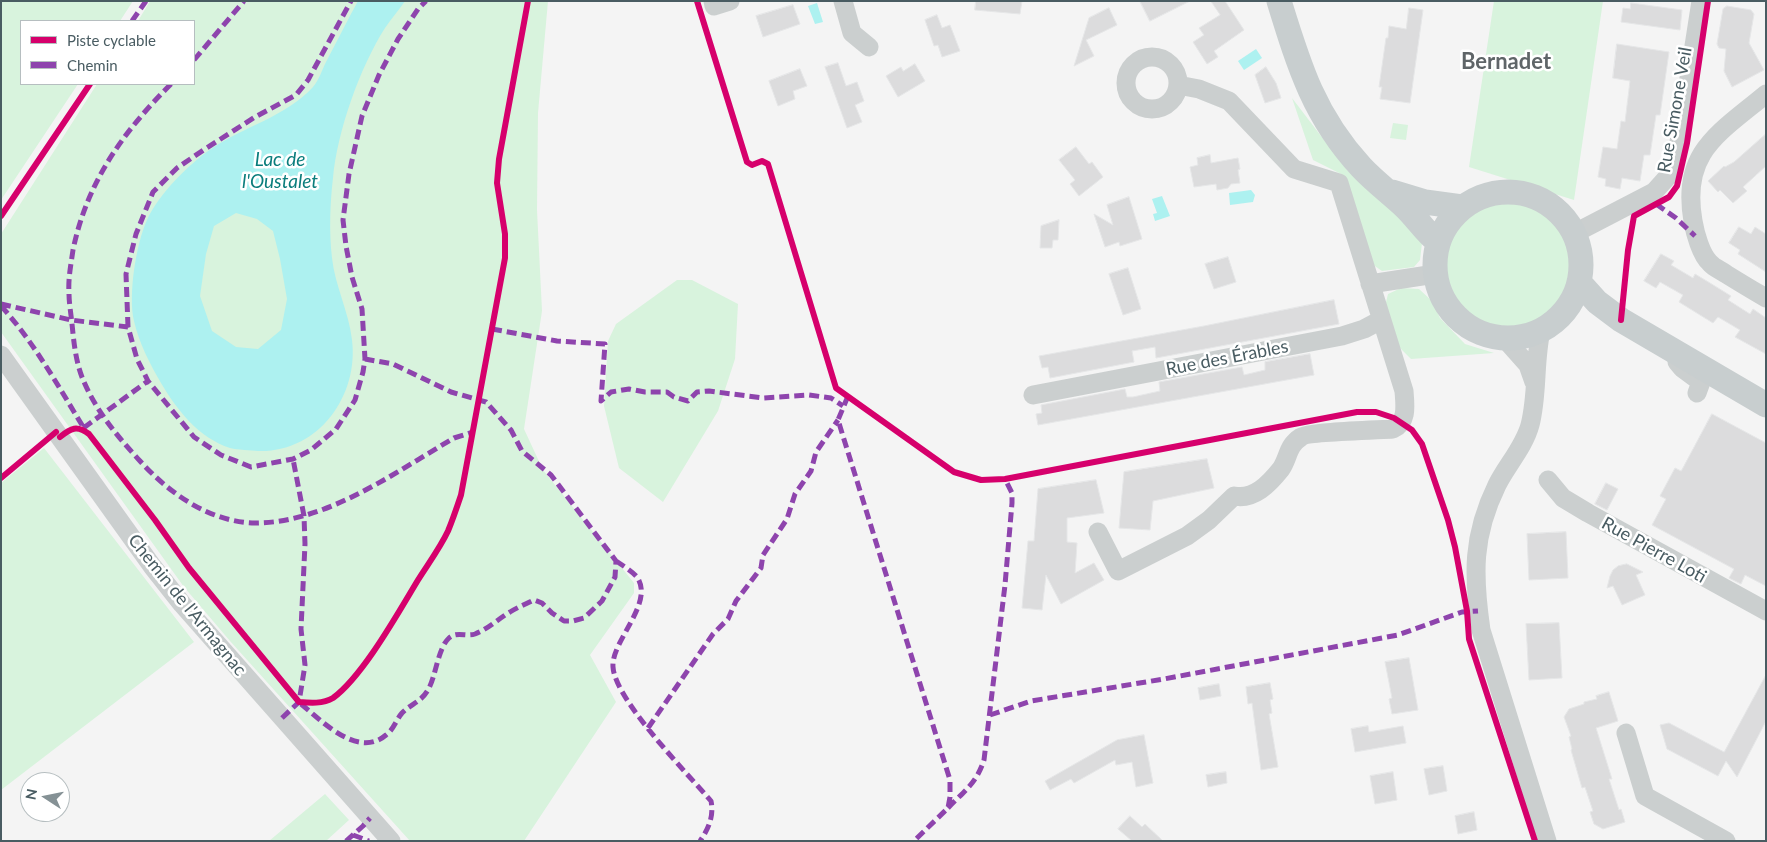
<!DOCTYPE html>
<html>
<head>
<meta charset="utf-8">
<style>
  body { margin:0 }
  #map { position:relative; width:1767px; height:842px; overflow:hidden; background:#f4f4f4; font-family:Lato,sans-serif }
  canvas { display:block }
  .frame { position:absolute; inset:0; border:2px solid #495c62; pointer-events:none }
  .legend { position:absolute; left:20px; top:20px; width:175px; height:65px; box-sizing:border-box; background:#fff; border:1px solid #b6bec0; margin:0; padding:6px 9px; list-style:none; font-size:15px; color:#495c62 }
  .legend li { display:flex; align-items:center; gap:10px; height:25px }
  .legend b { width:25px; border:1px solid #b6bec0 }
  .north { position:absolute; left:20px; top:772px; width:50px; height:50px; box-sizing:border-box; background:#fff; border:1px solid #b6bec0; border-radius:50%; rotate:281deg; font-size:14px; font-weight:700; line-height:20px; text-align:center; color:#495c62 }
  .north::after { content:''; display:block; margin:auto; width:18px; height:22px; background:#859195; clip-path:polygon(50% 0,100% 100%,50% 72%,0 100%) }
</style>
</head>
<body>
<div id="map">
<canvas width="1767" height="842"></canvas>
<div class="frame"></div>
<ul class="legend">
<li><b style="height:6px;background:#d6006c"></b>Piste cyclable</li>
<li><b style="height:6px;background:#8e44ad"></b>Chemin</li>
</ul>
<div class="north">N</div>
</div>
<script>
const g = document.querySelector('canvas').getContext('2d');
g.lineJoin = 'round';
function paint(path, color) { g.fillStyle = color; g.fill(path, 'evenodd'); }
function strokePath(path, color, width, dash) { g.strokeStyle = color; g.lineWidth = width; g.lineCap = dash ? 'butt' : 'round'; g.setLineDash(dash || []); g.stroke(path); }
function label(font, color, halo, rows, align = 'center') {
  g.font = font + ' Lato,sans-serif'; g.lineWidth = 5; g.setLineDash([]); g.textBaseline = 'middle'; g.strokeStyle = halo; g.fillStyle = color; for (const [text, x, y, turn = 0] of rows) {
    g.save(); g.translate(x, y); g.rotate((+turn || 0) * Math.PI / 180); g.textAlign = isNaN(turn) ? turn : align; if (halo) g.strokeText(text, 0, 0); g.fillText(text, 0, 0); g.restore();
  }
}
paint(new Path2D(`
  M1,1h132l-13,20h-99v63h57l-77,116z
  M150,1h398l-10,112 -1,97 5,101 -18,118 19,41 91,113v10l-44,62 26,47 -92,139h-114l-180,-200 -46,-54 -183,-255v-98l96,-150h97v-63h-56z
  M1494,1h109l-29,199 -105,-33z
  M1292,98l55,72 26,24 25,19 24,30 -2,17 -6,7 -32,4 -10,-7 -31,-90 -28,-14z
  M1393,123l15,2 -2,15 -16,-2z
  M1442 265a65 65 0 1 1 130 0a65 65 0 1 1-130 0Z
  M677,280h15l46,24 -3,55 -17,52 -55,91 -44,-34 -15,-62 4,-65 8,-17z
  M1401,288l18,1 13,12 8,17 25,26 29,9 -83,6 -16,-16 -10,-37 3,-12z
  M44,448l150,194 -193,148v-307z
  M325,794l24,26 -23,21h-57z`), '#d8f3dd');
paint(new Path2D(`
  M358,1h47c-6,9 -14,18 -20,27 -25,39 -48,104 -52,150 -3,25 -4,54 -1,80 3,28 17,54 20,82 7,56 -34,113 -94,111 -8,-1 -20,-1 -28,-3 -31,-10 -53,-38 -69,-65 -11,-19 -22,-40 -27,-62 -6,-26 2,-77 13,-101 11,-25 42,-56 64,-71 32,-22 76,-33 102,-62 6,-7 9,-17 13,-25 11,-21 21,-41 32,-61zM236,213l21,6 16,12 7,28 7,40 -6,31 -23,19 -22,-2 -24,-16 -12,-35 6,-42 8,-28z
  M817,3l6,19 -8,2 -7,-18z
  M1256,49l6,9 -18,12 -6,-9z
  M1251,190l4,5 -2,7 -23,3 -1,-12z
  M1162,196l8,20 -15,5 -2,-7 4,-1 -5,-14z`), '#adf1f0');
const building = new Path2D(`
  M976,1h46l-2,13 -45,-4z
  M1140,1h50l-40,20z
  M1211,1h14l19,29 -30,21 4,6 -11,7 -14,-22 11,-7 -5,-7 21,-13z
  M1631,3l51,7 -2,20 -59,-8 2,-14 7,1z
  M793,5l7,19 -37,13 -7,-21z
  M1727,6l24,4 3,4 -5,29 15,27 -32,17 -8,-16 2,-22 -7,-1 -2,-4 6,-35z
  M1109,8l8,17 -31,15 8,16 -20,10 15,-48z
  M1409,8l14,2 -13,93 -30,-4 2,-12h-3l7,-49h2l1,-12 17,3z
  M937,15l5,13 8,-3 10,26 -18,6 -4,-12 -4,1 -9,-26z
  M1617,44l52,8 -9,63h-4l-6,40h-6l-4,26 -18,-3 -2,11 -15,-3 1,-7 -8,-2 5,-30 14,2 4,-28 4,1 5,-41 -17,-3z
  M838,63l8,23 11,-4 7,19 -9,4 7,17 -15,6 -22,-61z
  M915,64l10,17 -27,16 -12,-21 15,-9 2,4z
  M1266,67l10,16 5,15 -16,5 -10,-28z
  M800,69l7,17 -14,5 2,8 -17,7 -9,-25z
  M1766,134v32l-23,21 4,4 -14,12 -13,-13 -2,2 -10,-11 16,-15 1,1 9,-5z
  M1076,147l13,17 3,-2 11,15 -24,19 -9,-12 5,-4 -16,-20z
  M1210,155l1,8 27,-5 2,11 -2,1 2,13 -9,1 -3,4 -11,2 -1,-6 -22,3 -4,-20 8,-2 -1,-7z
  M1129,197l13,42 -22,7 -1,-4 -14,5 -11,-33 19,11 -6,-20z
  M1059,220l-1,20h-5l-1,8h-12l1,-22z
  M1739,227l12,7 4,-7 11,7v38l-28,-18 2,-4 -11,-7z
  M1661,254l13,7 -3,4 22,13 2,-4 15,9 21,13 -3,4 22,14 3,-5 13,9v36l-31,-17 5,-7 -22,-13 -5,6 -34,-21 4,-7 -23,-13 -4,6 -12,-7z
  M1228,257l8,25 -22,7 -9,-25z
  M1128,268l13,41 -18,6 -14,-41z
  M1334,300l5,24 -183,34 -1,-11 -23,4 2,11 -84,16 -2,-11 -6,1 -3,-12 165,-30z
  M1310,354l4,21 -276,50 -2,-11 6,-1 -1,-8 84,-16 2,8h6l27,-6 -1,-9 83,-15 2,8 21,-5v-8z
  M1712,414l54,29v143l-21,-11 -4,9 -12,-6 5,-9 -82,-44 14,-26 -6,-3 15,-28 6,3z
  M1207,459l7,29 -61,13 -3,29 -31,-2 5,-56z
  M1096,480l8,33 -37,5v24l10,1 -2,30 19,-10 10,17 -43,24 -15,-29 -4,35 -20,-2 6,-67h6l4,-52z
  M1606,483l12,6 -11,21 -12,-6z
  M1566,532l2,46 -39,2 -2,-46z
  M1627,564l16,8 -7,3 9,20 -23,10 -9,-19 -6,2 3,-12 3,-6 5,-4z
  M1559,623l3,55 -33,2 -3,-56z
  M1409,658l9,52 -26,4 -3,-15 3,-1 -7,-36z
  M1766,675v46l-29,56 -11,-16 -8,15 -51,-27 -7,-24 9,-2 55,29z
  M1270,683l3,16 -3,1 2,13 -3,1 9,53 -17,3 -9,-67 -4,1 -2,-17z
  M1219,684l2,12 -21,4 -2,-12z
  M1609,692l9,29 -22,7 16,51h-3l10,31 2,-1 4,13 -22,7 -9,-5 -4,-12 3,-1 -8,-24 -3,1 -11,-38 1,-1 -3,-12 2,-1 -7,-19 5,-8 15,-5v-2l13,-3 -1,-3z
  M1368,726l1,6 34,-6 3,17 -51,9 -4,-23z
  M1144,735l9,48 -17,4 -4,-25 -16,3 -1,-5 -41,23 -3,-4 -21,11 -5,-9 72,-41z
  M1443,766l4,25 -18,4 -5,-26z
  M1226,772l1,11 -19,4 -2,-12z
  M1393,772l4,28 -22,4 -5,-28z
  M1474,812l3,18 -19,4 -3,-18z
  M1130,816l12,11 3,-3 18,17h-31l-14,-12z`);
paint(building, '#dcdcdd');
strokePath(building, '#e5e6e7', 1);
strokePath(new Path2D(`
  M713,1l1,5 16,-5
  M843,1l9,32 17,14
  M1126 83a26 26 0 1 1 52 0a26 26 0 1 1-52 0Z
  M1766,94c-48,40 -85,58 -73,127 2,12 8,34 17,42 4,5 11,7 16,11 13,8 26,16 40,24
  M1575,233l79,-41 17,-19 6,-18 24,-154
  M1370,284l65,-10
  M1541,331c-7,31 -3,63 -11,94 -6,22 -23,40 -33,60 -25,51 -24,90 -16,145l66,211
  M1504,338l24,27 6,17
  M1,355l151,211 30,38 209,237
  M1677,362l5,6 19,14 -4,11
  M1033,395l309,-59 22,-7 17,-9
  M1548,480l15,18 25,15 178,98
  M1098,532l20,39 69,-35 22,-16 25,-24c20,4 35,-12 47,-27 8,-12 6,-23 20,-32 6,-5 78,-7 92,-8 15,-7 12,-24 11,-38l-65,-208 -45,-14 -65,-68 -30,-12 -21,-4
  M1626,733l19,63 81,45`), '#cbcfcf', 19);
strokePath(new Path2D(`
  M1279,1c20,65 35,115 82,166 13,14 29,26 43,39 12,11 21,26 34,36
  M1435 265a73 73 0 1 1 146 0a73 73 0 1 1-146 0Z
  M1392,192l33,10 37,5
  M1579,282l18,20 24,18 145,85`), '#c8cecf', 25);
strokePath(new Path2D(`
  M132,21l14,-20
  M194,60l50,-59
  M171,84c-48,48 -84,98 -98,166 -2,14 -5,29 -4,43 0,10 2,21 3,31 2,20 4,40 12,58 13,30 34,55 56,79 29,32 69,61 115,62 71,0 139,-50 199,-85l19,-6
  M1656,204l20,14 19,18
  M1,304l70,16 57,7 9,32 11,22 46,56 27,18 30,12 42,-8 18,-9 25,-21 19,-29 8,-28 2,-13 -3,-50 -10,-32 -6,-31 -3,-26 6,-46 13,-58 17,-41 19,-36 20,-30 8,-8
  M1,306c32,35 56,78 81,119v4l66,-48
  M128,327l-2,-53 10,-40 17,-42 24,-24 28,-19 50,-32 41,-22 12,-15 43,-79
  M492,329l65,12 48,3 -4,57 10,-9 18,-3 16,3h22l7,5 14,4 9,-9 12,-1 54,7 46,-3 22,3 12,8
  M848,396l-10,24 112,360v17l-2,11 -34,33
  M616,561c6,4 16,10 21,16 18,26 -26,64 -24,90 2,33 75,107 98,134 3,15 -2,27 -11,40
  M301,704c21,17 57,55 85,31 8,-6 10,-15 16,-22 10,-10 20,-11 27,-25 7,-13 9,-40 20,-50 8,-7 17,-1 26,-4 13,-5 23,-15 35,-22 8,-5 16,-8 24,-12l8,3 10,10 12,8h9l11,-3 18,-17 13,-24 1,-16 -65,-86 -29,-24 -11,-21 -25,-28 -35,-10 -58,-28 -28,-5
  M990,715l41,-14 133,-22 234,-44 64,-23 16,-1
  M282,718l17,-16 6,-37 -4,-36 4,-85 -1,-28 -11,-57
  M648,728l65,-94 15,-15 8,-18 25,-33 2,-13 24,-36 8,-25 16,-23 5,-19 22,-32
  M948,808c17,-18 28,-24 36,-48l21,-175 7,-82v-10l-7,-14
  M353,835l16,6
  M346,841l17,-15 7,-8`), '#8e44ad', 5, [10, 5]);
strokePath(new Path2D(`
  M697,1l50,161 5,3 10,-4 6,3 68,224 118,84 27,8 24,-1 352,-67h19l18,6 18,12 10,14 26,76 7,27 12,64 2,28 66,202
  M1,216l89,-132
  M1621,320l7,-70 6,-34 35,-19 8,-11 10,-43 21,-142
  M60,437c11,-9 17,-12 29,-3l66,86 34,48 110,134c11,1 24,2 34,-4 30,-22 65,-85 85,-118 10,-16 22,-32 30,-49 5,-12 9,-24 13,-36l44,-237v-24l-8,-51 2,-24 29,-158
  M1,478l55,-46`), '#d6006c', 6);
label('18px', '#495c62', '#fff', [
  ["Rue Simone Veil",1675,110,-80],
  ["Rue des Érables",1227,358,-11],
  ["Rue Pierre Loti",1654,550,29],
  ["Chemin de l'Armagnac",187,605,51]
]);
label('italic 19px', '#0a7d7c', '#fff', [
  ["Lac de",280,160],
  ["l'Oustalet",280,182]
]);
label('bold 22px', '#5f6568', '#fff', [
  ["Bernadet",1506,62]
]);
</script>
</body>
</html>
